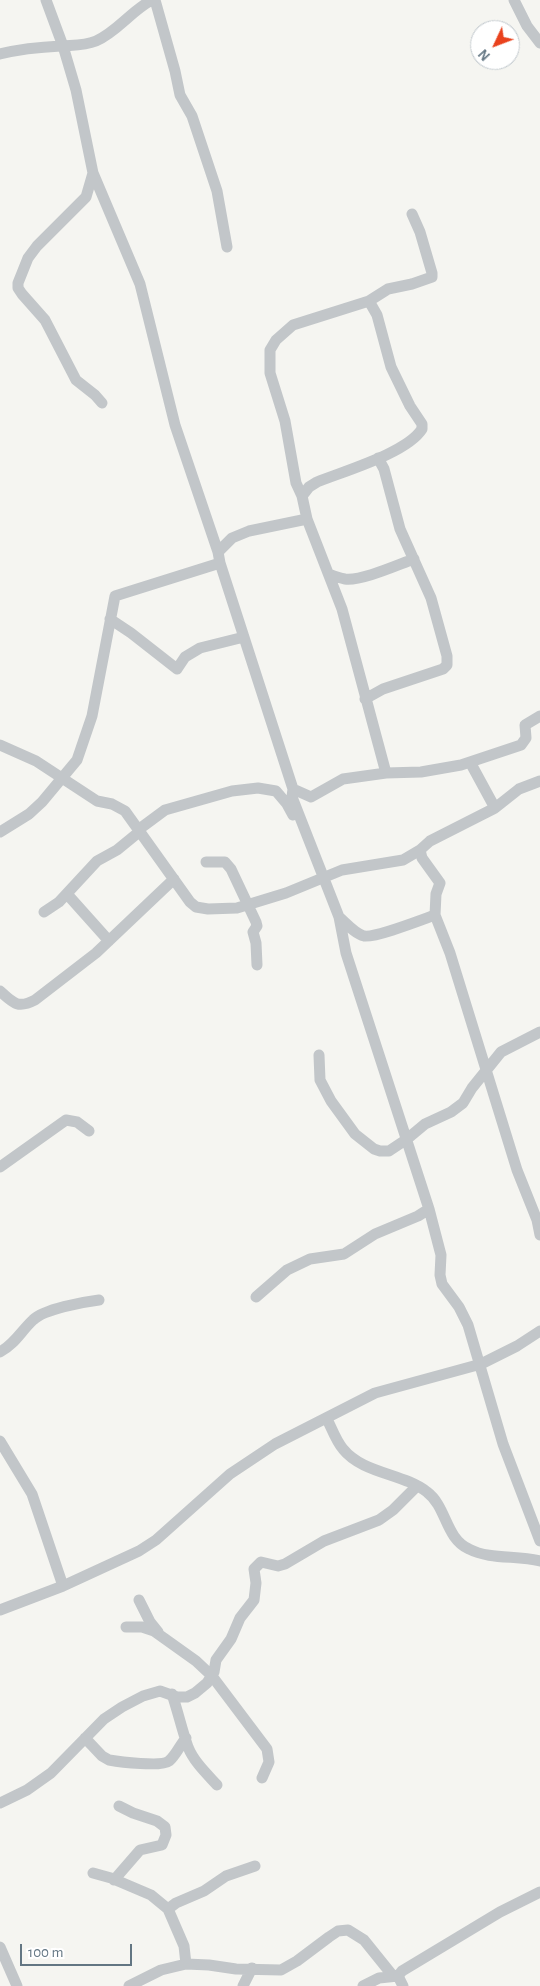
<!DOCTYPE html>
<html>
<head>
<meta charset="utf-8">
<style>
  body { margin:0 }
  #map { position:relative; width:540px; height:1986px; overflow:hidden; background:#f5f5f1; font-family:"Alegreya Sans",sans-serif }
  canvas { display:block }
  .north { position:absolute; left:470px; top:20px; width:50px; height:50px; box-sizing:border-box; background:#fff; border:1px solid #c1c8cd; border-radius:50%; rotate:227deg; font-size:14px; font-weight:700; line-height:20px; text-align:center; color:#637683 }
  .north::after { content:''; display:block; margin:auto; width:18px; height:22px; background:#e9421d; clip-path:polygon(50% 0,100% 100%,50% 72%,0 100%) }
  .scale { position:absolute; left:20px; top:1944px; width:112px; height:22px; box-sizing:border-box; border:2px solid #637683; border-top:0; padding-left:6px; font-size:15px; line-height:18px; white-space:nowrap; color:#637683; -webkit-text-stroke:4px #fff; paint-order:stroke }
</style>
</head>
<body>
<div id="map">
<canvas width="540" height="1986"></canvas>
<div class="north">N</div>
<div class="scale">100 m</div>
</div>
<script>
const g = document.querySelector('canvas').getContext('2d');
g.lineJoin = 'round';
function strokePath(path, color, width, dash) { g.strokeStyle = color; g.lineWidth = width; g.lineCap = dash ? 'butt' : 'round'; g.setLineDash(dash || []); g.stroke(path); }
strokePath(new Path2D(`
  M46,0l17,46 13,44 17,83 47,111 35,141 43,127 2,11 73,226 -1,8 47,120 7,36 83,256 12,46 -1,20 2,9 17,23 9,18 35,119 37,97
  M155,0l20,71 5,24 12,21 25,75 10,56
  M514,0l13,26 13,17
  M0,54c20,-5 41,-7 61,-8 13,-1 23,0 35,-5 21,-9 35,-30 56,-41
  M93,173l-7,24 -49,49 -9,12 -10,25v5l4,6 23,26 31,60 19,15 7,8
  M302,496l7,-9 8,-5c27,-11 90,-29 105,-53v-5l-12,-18 -19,-39 -14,-52 -8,-14
  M218,552l14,-14 17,-7 58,-12
  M329,574c5,2 10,4 16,5 17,2 52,-14 69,-20
  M110,619l21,14 46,36 8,-12 15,-9 44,-11
  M365,699l18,-10 60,-20 4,-4v-9l-16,-58 -31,-69 -16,-60 -6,-11
  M0,745l36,16 61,40 15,3 13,7 65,91 6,5 12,2 29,-1 49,-15 56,-23 61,-10 17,-10
  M470,762l25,46
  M386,773l-44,-164 -35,-90 -5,-23 -6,-13 -11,-62 -15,-48v-23l6,-10 17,-15 76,-24 19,-12 24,-5 20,-7v-4l-12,-41 -8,-18
  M540,781l-21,8 -24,19 -65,33 -10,9 2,8 18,25 -4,11 -1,21 15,38 67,217 20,50 3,15
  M293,789l18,8 32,-18 43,-6 35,-1 40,-7 60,-20 5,-7 -1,-13 15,-9
  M138,830l27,-20 67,-19 26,-3 18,3 11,13 6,11
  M0,832l29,-18 13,-12 35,-42 15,-44 23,-120 105,-33
  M206,862h19l6,7 25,53 1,4 -4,6 3,11 1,22
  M67,894l42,47
  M44,912l15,-10 38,-41 20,-11 22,-18
  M339,917c7,6 16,17 25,19 11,2 57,-16 71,-21
  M0,991c13,12 18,18 35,9l61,-47 78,-74
  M319,1055l1,25 11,21 24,33 19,15 6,2h9l18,-12 18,-15 26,-12 12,-9 9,-15 29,-36 39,-20
  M0,1167l66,-47 11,2 12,9
  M256,1297l31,-27 23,-11 34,-5 31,-20 43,-18 11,-7
  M0,1352c15,-8 21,-21 33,-32 11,-11 50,-18 66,-20
  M327,1419c5,10 9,22 16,30 20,25 60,24 84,43 20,15 18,46 42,57 21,11 48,6 71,12
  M0,1441l32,53 31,92
  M139,1600l11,22 8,10
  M0,1610l63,-24 76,-35 17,-11 74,-66 45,-30 100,-51 106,-29 36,-18 23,-15
  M126,1627h16l12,4 42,30 16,15 55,73 2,13 -7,16
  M172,1694c6,18 10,36 16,53 6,15 19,27 29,38
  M85,1738l17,18 7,4c11,2 53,7 60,1 7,-6 11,-16 17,-23
  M0,1803l27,-13 24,-17 53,-54 18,-12 21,-11 17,-5 17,6h10l8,-4 12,-10 7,-11 2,-12 15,-21 9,-21 14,-18 2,-17 -2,-14 7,-7 17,4 7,-2 39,-23 55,-21 14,-10 24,-24
  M93,1873l18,5 40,17 17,14 16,37 2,18
  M114,1880l26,-30 22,-5 4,-10 -1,-8 -8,-6 -24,-8 -14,-7
  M168,1909l8,-6 28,-12 22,-15 29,-10
  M0,1947l17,39
  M129,1986l32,-16 25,-6 23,1 27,4 45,1 16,-9 32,-24 9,-6 10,-1 16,10 29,36
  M243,1986l9,-18
  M363,1986l16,-8 19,-2
  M403,1986l-5,-10 4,-5 98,-59 40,-20`), '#c2c6c9', 11);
</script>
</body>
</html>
